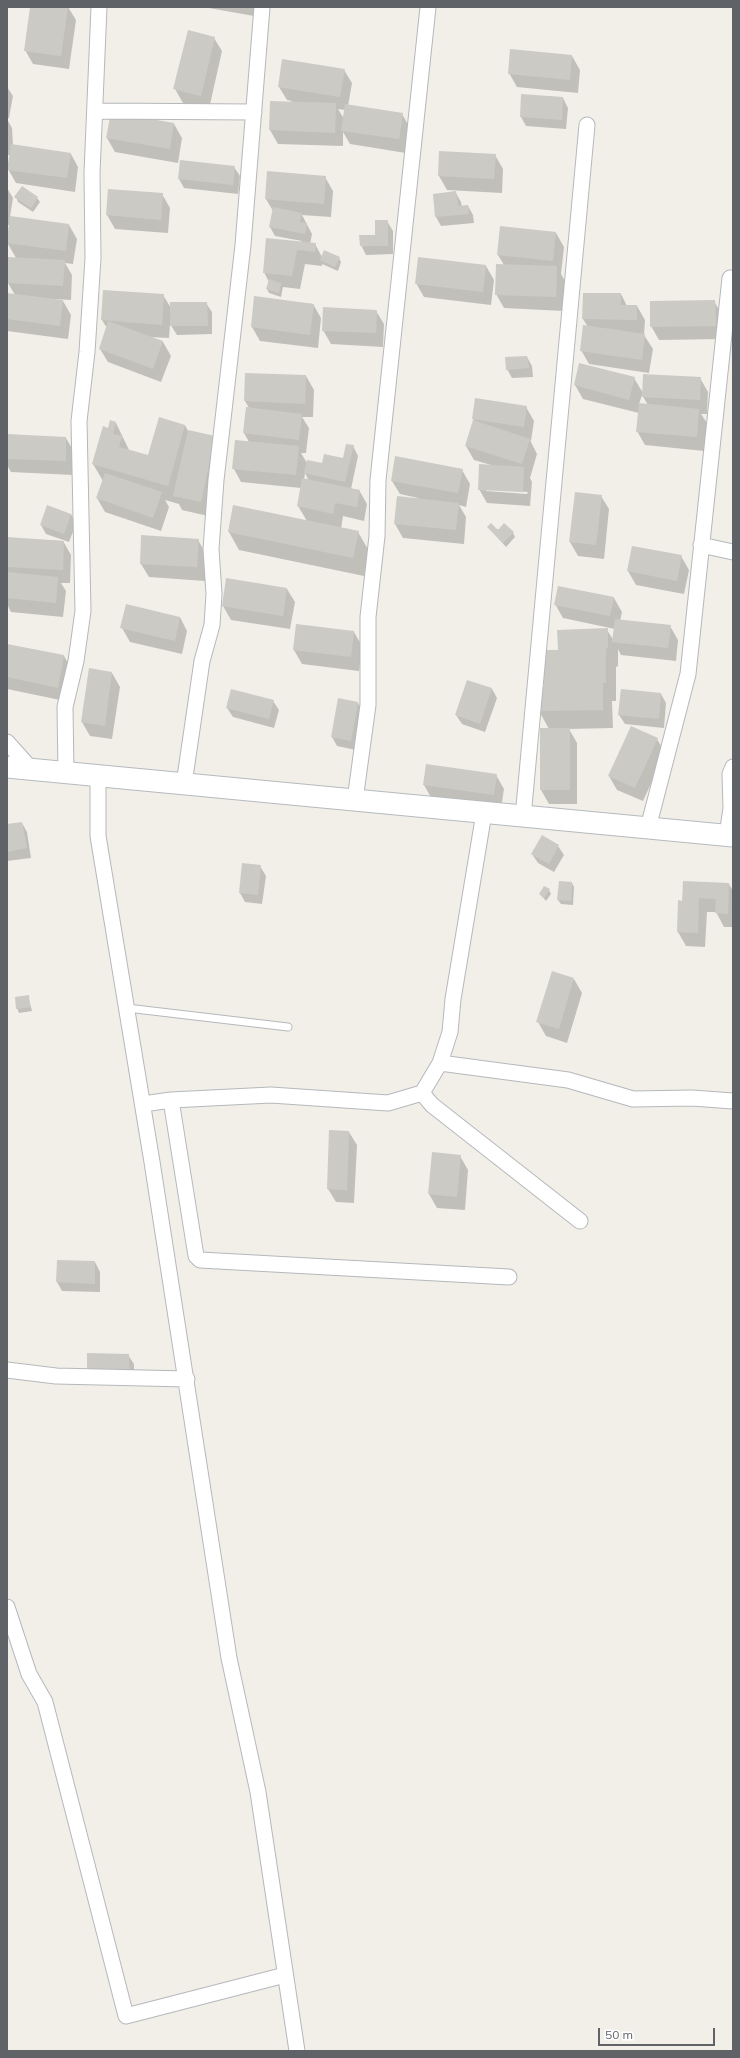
<!DOCTYPE html>
<html>
<head>
<meta charset="utf-8">
<style>
  body { margin:0 }
  #map { position:relative; width:740px; height:2058px; overflow:hidden; background:#f1efe8; font-family:Mulish,sans-serif }
  canvas { display:block }
  .frame { position:absolute; inset:0; border:8px solid #5f6368; pointer-events:none }
  .scale { position:absolute; left:598px; top:2028px; width:117px; height:18px; box-sizing:border-box; border:2px solid #5f6368; border-top:0; padding-left:5px; font-size:12px; line-height:14px; white-space:nowrap; color:#5f6368; -webkit-text-stroke:3px #fff; paint-order:stroke }
</style>
</head>
<body>
<div id="map">
<canvas width="740" height="2058"></canvas>
<div class="frame"></div>
<div class="scale">50 m</div>
</div>
<script>
const g = document.querySelector('canvas').getContext('2d');
g.lineJoin = 'round';
function paint(path, color) { g.fillStyle = color; g.fill(path, 'evenodd'); }
function strokePath(path, color, width, dash) { g.strokeStyle = color; g.lineWidth = width; g.lineCap = dash ? 'butt' : 'round'; g.setLineDash(dash || []); g.stroke(path); }
paint(new Path2D(`
  M31,7h37l8,13 -7,49 -36,-5 -8,-14z
  M203,7h53l-2,9z
  M214,38l8,13 -13,58 -26,-6 -8,-14z
  M572,56l8,14 -2,23 -61,-6 -8,-14z
  M344,70l8,13 -4,23 54,8 8,14 -4,25 -56,-9 -7,-12v14l-65,-2 -8,-14 22,-29 -5,-1 -8,-13zM338,109l7,1 -1,9z
  M7,87l6,9 -4,22h-2z
  M563,98l5,10 -2,21 -40,-3 -5,-9z
  M7,119l5,9 1,17 58,9 7,13 -3,25 -59,-9 -8,-14 2,-14h-3z
  M174,124l8,14 -4,25 -63,-11 -8,-14z
  M495,155l8,14 -1,24 -55,-3 -8,-14z
  M234,167l6,9 -2,18 -54,-6 -5,-9z
  M325,177l8,14 -2,26 -29,-2 10,19 -2,10h5l7,13 17,1 2,4 -3,9 -16,-7v2l-17,-2 -5,25 -17,-2 -2,10 -12,-4 -2,-4 2,-7 -5,-10 38,-31 -27,-5 -5,-9 3,-16 -7,-12z
  M7,188l6,10 -3,19 59,8 8,14 -4,25 -8,-1 7,12 -1,25 -17,-1v1l9,1 8,14 -3,24 -61,-8v-37l8,1 -7,-12 8,-25 -8,-14 -1,9v-20l1,2 1,-10h-2z
  M109,190l53,4 8,14 -2,25 -53,-4 -8,-14z
  M456,193l5,9 1,5 6,-1 5,9 1,8 -33,3 -5,-9z
  M16,197l21,1 3,4 -7,10 -15,-10z
  M387,221l6,10v23l-27,1 -5,-10 15,-9z
  M556,233l8,14 -3,27 4,7 -1,30 -60,-3 -8,-14 8,-29 -6,-10z
  M486,266l8,14 -3,25 -67,-8 -8,-14z
  M584,294h37l6,12h10l8,14 -1,15 9,14 -4,24 -60,-9 -8,-14 7,-23 -5,-8z
  M163,295l8,13 35,-5 6,9v22l-35,1 -7,-11 -1,14 -20,-1 14,5 8,14 -10,26 -53,-20 -8,-13 7,-21 -5,-8z
  M255,298l58,6 8,14 -3,30 -58,-7 -8,-14z
  M714,301l8,14 1,24 -64,1 -8,-14z
  M376,311l8,13 -1,23 -52,-3 -8,-14z
  M527,357l5,9 1,11 -21,1 -5,-9z
  M580,364l54,14 9,15 57,-15 8,14 -1,22h-6l6,9 -3,28 -59,-6 -8,-14 2,-18 -56,-14 -8,-14zM642,395l6,10 -9,-1z
  M306,376l8,14 -1,27h-11l7,11 -3,25h-5l6,10 16,1 20,-5 10,-13 5,10 -7,33 8,1 8,14 -3,17 -21,-5 -2,13 17,3 11,19 -5,25 -125,-26 -10,-18 78,-11 -9,-15 3,-18 -60,-6 -7,-13 15,-27 -5,-9 5,-25 -4,-7zM305,473l4,8 -5,-1z
  M526,407l8,14 -3,20 -1,-1 7,14 -7,24 2,4 -2,24 -43,-3 -8,-14 12,-24 -17,-5 -8,-14 8,-25 -1,-2zM486,489l42,3 -1,2 -41,-3z
  M111,422l5,1 13,27 20,6 36,-31 3,6 26,6 -6,79 -26,-6 -3,-6 -14,-4 4,7 -8,24 -56,-19 -8,-14 6,-17 -10,-17z
  M7,435l59,3 8,14 -1,23 -62,-3 -4,-7z
  M462,470l8,14 -4,23 -7,-2 7,12 -2,27 -61,-6 -8,-14 23,-26 -18,-4 -8,-13z
  M601,496l8,13 -5,50 -26,-3 -8,-14z
  M71,514l5,10 -7,18 -23,-8 -5,-9z
  M488,527l25,6 2,4 -9,10z
  M7,538l56,3 8,14 -1,28h-9l5,8 -3,26 -52,-5 -4,-8z
  M198,540l8,14 -1,27 -56,-4 -8,-13z
  M681,556l8,14 -5,24 -48,-9 -8,-14z
  M287,589l8,13 -5,27 -59,-9 -8,-14z
  M614,598l8,14 -2,9 50,5 8,14 -2,21 -55,-6 -3,-6v17l-2,1v34h-4l1,27 -44,1 8,14v61h-28l-8,-14 8,-61 -10,-18 20,-60 48,-21 7,11 1,-12 -52,-11 -8,-14z
  M180,617l7,14 -5,23 -52,-12 -8,-14z
  M354,632l8,14 -3,25 -57,-7 -8,-14z
  M7,645l57,11 8,14 -7,31 -58,-12z
  M112,673l8,14 -8,52 -22,-3 -8,-14z
  M468,681l24,8 5,9 -12,34 -23,-8 -6,-9z
  M621,690l40,4 5,9 -2,25 -39,-4 -6,-9z
  M339,699l19,4 5,9 -7,38 -19,-4 -5,-9z
  M273,701l6,9 -5,18 -41,-11 -6,-9z
  M657,739l8,14 -22,48 -26,-11 -8,-14z
  M496,775l8,14 -3,19 -69,-9 -8,-14z
  M22,823l5,9 4,26 -24,3v-35z
  M558,846l6,9 -10,17 -16,-9 -6,-9z
  M260,866l6,10 -4,28 -17,-2 -5,-9z
  M560,882l12,1 2,4 -1,18 -12,-1 -3,-4z
  M729,884l4,7v36h-9l-8,-15h-9l-2,35 -19,-1 -8,-14 5,-30z
  M549,890l2,4 -5,7 -6,-7z
  M574,979l8,14 -15,50 -21,-7 -8,-14z
  M28,996l4,15 -13,2 -2,-5z
  M349,1132l8,13 -3,58 -18,-1 -8,-13z
  M460,1156l8,14 -3,40 -28,-2 -8,-14z
  M95,1262l5,10v20l-38,-1 -5,-9z
  M128,1355l6,9v17l-40,-1z`), '#0003');
paint(new Path2D(`
  M30,7h38l-7,49 -37,-5z
  M188,30l27,7 -14,59 -28,-7z
  M510,49l62,6 -2,25 -62,-6z
  M282,59l63,10 -5,28 -62,-10z
  M521,94l42,3 -1,23 -42,-3z
  M270,101l66,2 -1,30 -66,-3z
  M345,104l58,9 -4,26 -58,-8z
  M111,112l63,11 -4,26 -64,-11z
  M11,144l60,9 -4,25 -60,-8z
  M439,151l57,3 -2,25 -56,-3z
  M180,160l55,6 -2,19 -55,-6z
  M267,171l59,5 -2,28 -59,-5z
  M22,186l16,11 -7,11 -17,-11z
  M108,189l55,4 -2,27 -55,-5z
  M456,191l2,15 10,-1 1,9 -34,3 -2,-23z
  M273,207l29,6 -2,9 7,1 -2,11 -36,-7z
  M10,216l59,8 -3,27 -59,-8z
  M375,220h13v26h-28l-1,-11h16z
  M500,226l56,6 -3,29 -56,-6z
  M266,238l50,5 -1,9 -18,-2 -5,26 -29,-3z
  M324,250l16,7 -5,10 -15,-7z
  M8,257l57,3 -2,26 -56,-3z
  M418,257l68,8 -3,27 -68,-8z
  M496,264l61,2 -1,31 -61,-2z
  M269,279l12,4 -2,10 -13,-4z
  M103,290l61,4 -2,31 -61,-5z
  M7,293l56,7 -3,26 -53,-7z
  M583,293h38v12h16v15l-55,-1z
  M254,296l60,8 -4,31 -59,-8z
  M715,300l1,26 -66,1v-26z
  M170,302h37l1,24h-38z
  M323,307l54,3 -1,23 -54,-2z
  M108,321l55,20 -10,28 -54,-20z
  M583,325l62,9 -3,26 -62,-9z
  M527,356l2,12 -23,2 -1,-13z
  M579,363l56,14 -6,23 -55,-15z
  M245,373l61,2 -1,29 -61,-3z
  M643,374l58,3 -1,23 -58,-3z
  M475,398l52,8 -3,21 -52,-8z
  M639,403l60,6 -2,28 -61,-5z
  M246,407l56,7 -3,26 -56,-7z
  M159,417l26,8 -17,61 -76,-22 11,-38 5,2 2,-8 6,2 -3,12 9,2 -3,11 29,8z
  M473,420l57,19 -8,25 -57,-18z
  M188,430l27,6 -14,66 -28,-6z
  M7,434l59,3v24l-59,-2z
  M235,440l64,6 -3,29 -64,-6z
  M346,444l8,1 -9,37 -41,-9 3,-13 15,3 2,-9 19,4z
  M395,456l68,13 -5,24 -67,-12z
  M479,464l45,3 -1,25 -45,-2z
  M105,473l57,19 -9,26 -57,-20z
  M302,478l58,12 -3,17 -22,-4 -2,11 -36,-8z
  M575,492l27,3 -6,50 -27,-3z
  M397,496l62,7 -3,27 -62,-6z
  M47,505l24,9 -7,20 -24,-9z
  M233,505l126,26 -6,27 -125,-26z
  M491,523l7,7 6,-7 10,9 -11,11 -16,-16z
  M141,535l58,4 -2,28 -57,-3z
  M7,537l57,4 -1,29 -56,-3z
  M632,546l50,9 -5,26 -50,-10z
  M7,572l51,5 -2,26 -49,-5z
  M226,578l61,10 -4,28 -61,-10z
  M558,586l56,11 -4,19 -56,-11z
  M126,604l54,13 -5,24 -55,-13z
  M615,619l56,6 -3,23 -56,-6z
  M296,624l58,7 -3,26 -58,-7z
  M608,628v20l-2,1v34h-3v27l-65,1 -1,-24h7l-1,-37h15l-1,-20z
  M7,644l57,11 -6,33 -51,-11z
  M89,668l23,4 -7,54 -24,-4z
  M467,680l25,8 -12,36 -25,-9z
  M231,689l43,11 -5,19 -43,-11z
  M621,689l40,4 -2,26 -41,-4z
  M338,698l20,4 -7,39 -20,-4z
  M631,726l27,12 -23,50 -27,-12z
  M540,728h30v62h-30z
  M426,764l71,10 -3,21 -71,-10z
  M22,822l5,26 -20,4v-28z
  M542,835l17,10 -10,19 -18,-10z
  M242,863l19,2 -3,30 -19,-2z
  M559,881l13,1 -1,19 -14,-1z
  M683,881l46,2 -1,31 -13,-1 1,-14 -17,-1 -1,35 -21,-1 1,-32 4,1z
  M544,886l6,3 -6,9 -5,-4z
  M552,971l22,7 -15,51 -23,-7z
  M29,995l1,12 -14,2 -1,-12z
  M329,1130l20,1 -2,59 -20,-1z
  M432,1152l29,3 -4,42 -29,-3z
  M57,1260l38,1v23l-39,-2z
  M87,1353l42,1v18l-42,-1z`), '#cccac5');
const lane = new Path2D(`
  M127,1008l161,19`);
const street = new Path2D(`
  M96,111l158,1
  M701,545l32,7
  M7,742l25,28
  M66,773l-1,-66 11,-46 7,-50 -4,-190 8,-69 6,-94 -1,-85 7,-166
  M98,777v59l54,326 77,496 29,134 39,259
  M184,784l18,-123 10,-36 2,-31 -3,-45 5,-69 27,-235 19,-238
  M355,800l13,-95v-88l9,-81 1,-56 50,-473
  M523,817l64,-692
  M648,828l40,-154 42,-396
  M727,836l4,-28 -1,-34 3,-7
  M440,1063l128,17 65,19 59,-1 41,3
  M422,1093l10,12 148,116
  M171,1100l25,156 4,4 309,17
  M143,1104l28,-4 100,-5 117,8 34,-10 18,-30 10,-31 3,-33 31,-186
  M7,1370l49,6 131,3
  M7,1607l22,67 16,28 81,314 159,-41`);
const secondary = new Path2D(`
  M7,767l726,69`);
strokePath(lane, '#b5b8bc', 9);
strokePath(street, '#b5b8bc', 17);
strokePath(secondary, '#b6babf', 23);
strokePath(lane, '#fff', 7);
strokePath(street, '#fff', 15);
strokePath(secondary, '#fff', 21);
</script>
</body>
</html>
